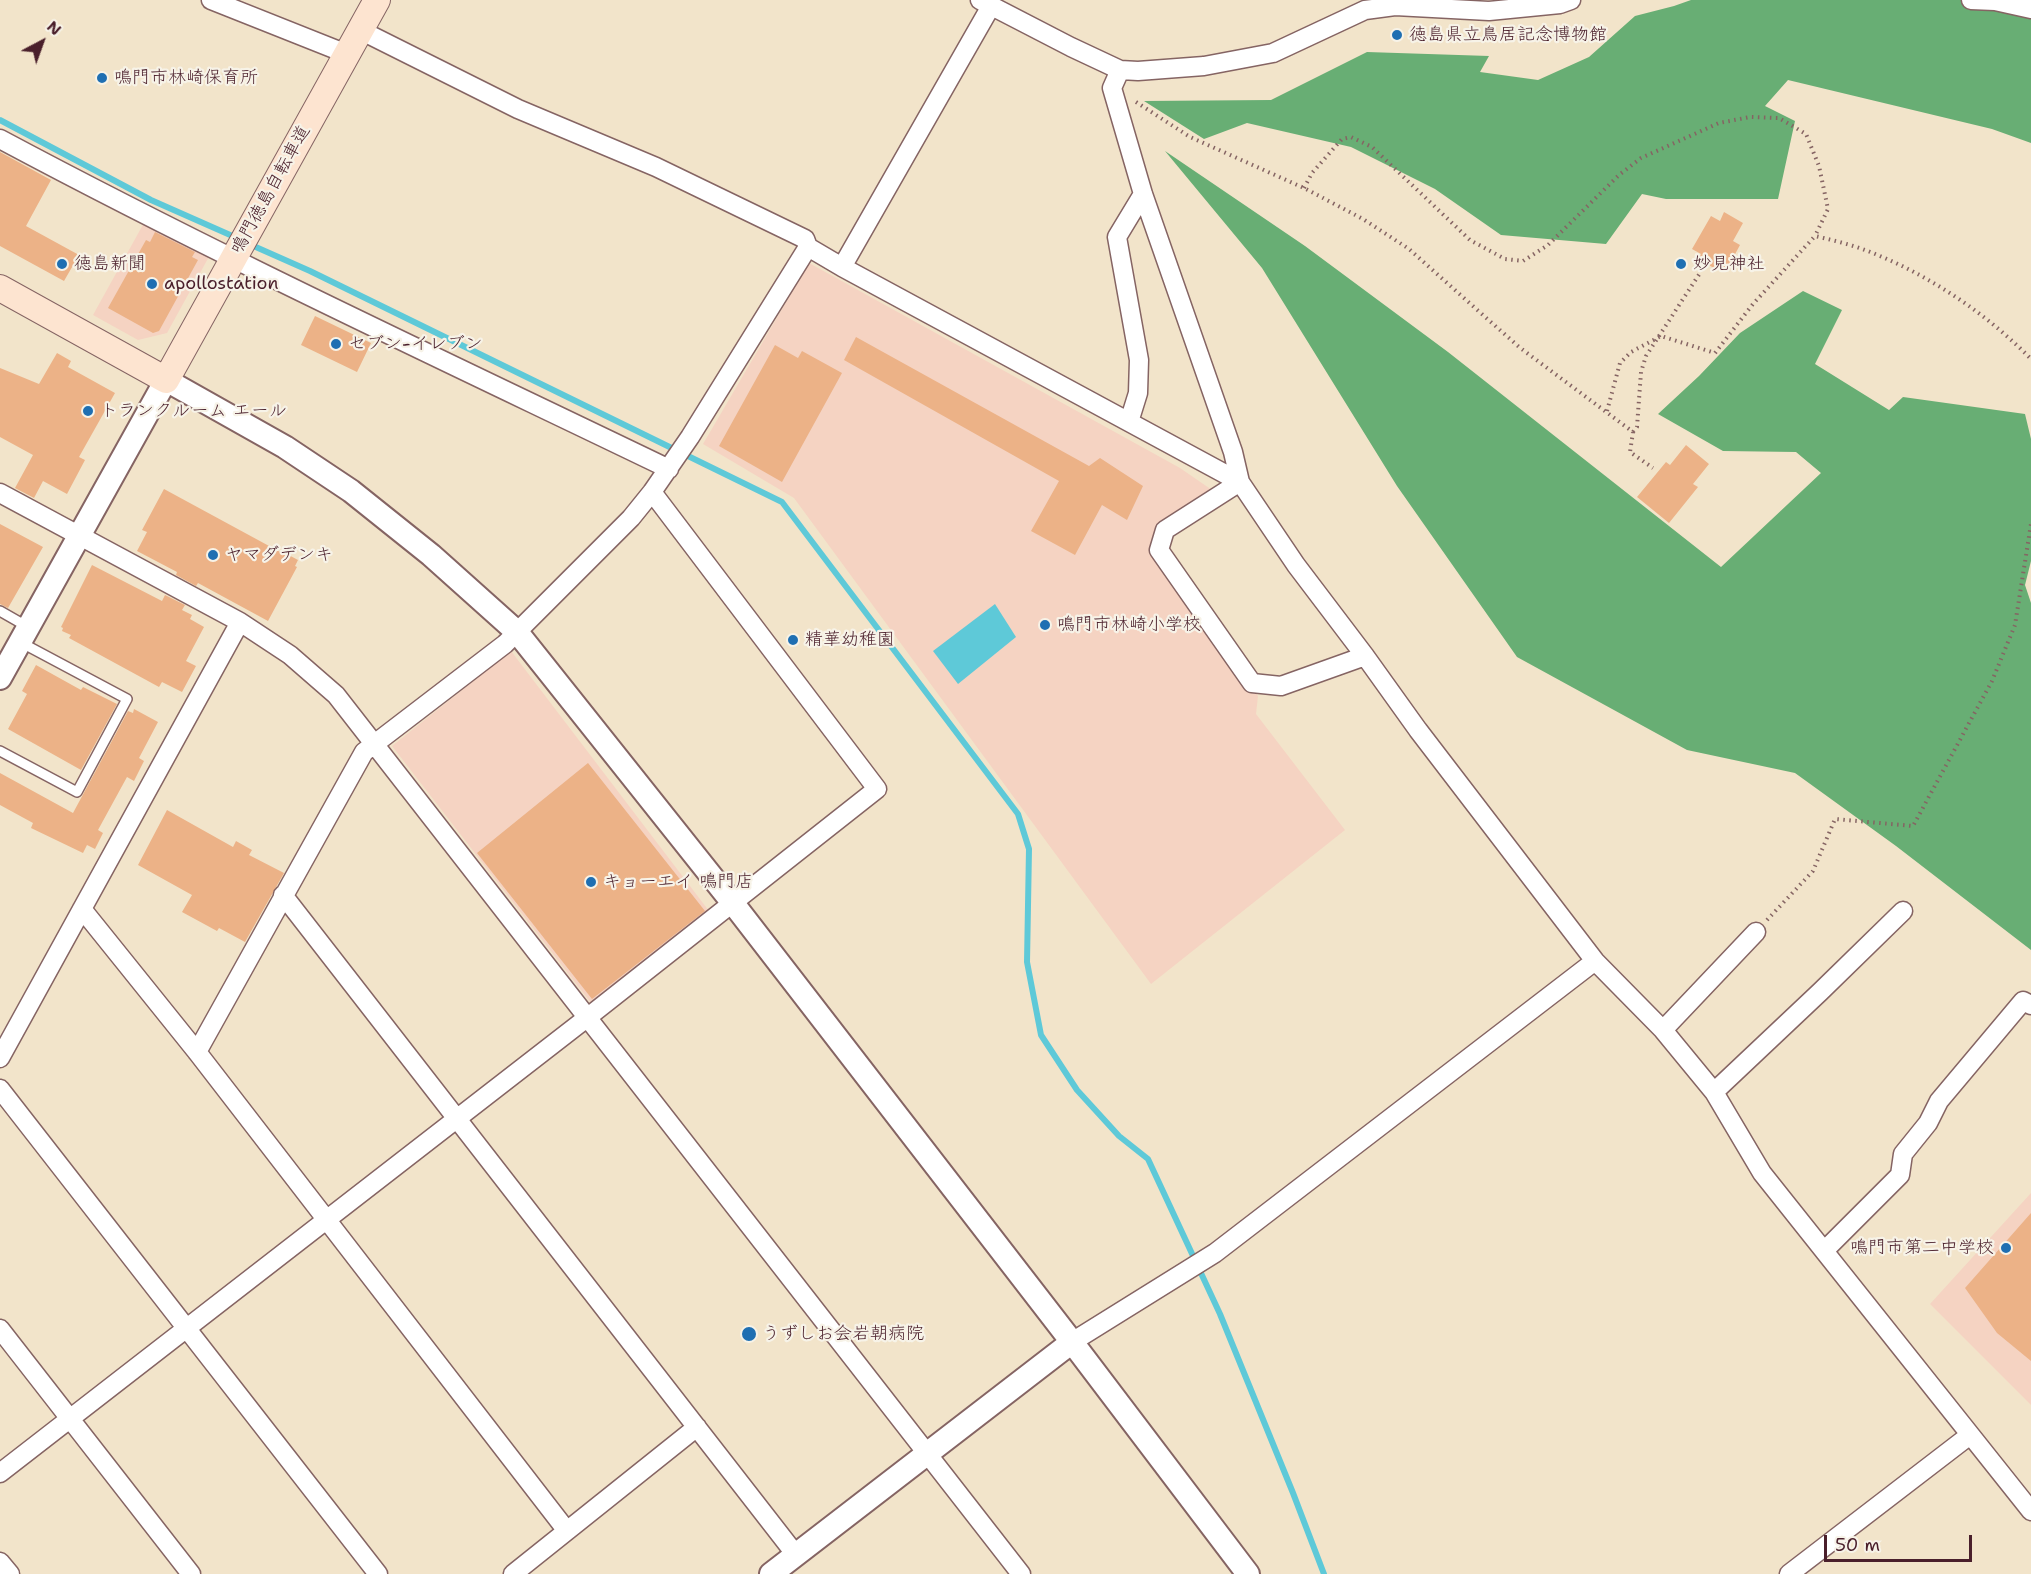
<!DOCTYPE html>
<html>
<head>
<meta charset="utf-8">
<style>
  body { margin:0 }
  #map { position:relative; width:2031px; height:1574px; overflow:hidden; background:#f2e4ca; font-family:"Shantell Sans",sans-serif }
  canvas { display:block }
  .north { position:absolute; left:12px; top:12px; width:60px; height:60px; -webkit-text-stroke:4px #f7f3e8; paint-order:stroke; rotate:41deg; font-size:16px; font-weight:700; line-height:24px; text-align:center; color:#4a1f2b }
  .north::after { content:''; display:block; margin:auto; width:21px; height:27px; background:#4a1f2b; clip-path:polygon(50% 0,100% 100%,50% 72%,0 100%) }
  .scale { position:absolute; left:1824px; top:1535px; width:148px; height:27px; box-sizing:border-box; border:3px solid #4a1f2b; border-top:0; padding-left:8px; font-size:18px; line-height:21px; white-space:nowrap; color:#4a1f2b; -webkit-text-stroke:4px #f7f3e8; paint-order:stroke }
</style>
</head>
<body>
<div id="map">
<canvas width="2031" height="1574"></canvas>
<div class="north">N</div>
<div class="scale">50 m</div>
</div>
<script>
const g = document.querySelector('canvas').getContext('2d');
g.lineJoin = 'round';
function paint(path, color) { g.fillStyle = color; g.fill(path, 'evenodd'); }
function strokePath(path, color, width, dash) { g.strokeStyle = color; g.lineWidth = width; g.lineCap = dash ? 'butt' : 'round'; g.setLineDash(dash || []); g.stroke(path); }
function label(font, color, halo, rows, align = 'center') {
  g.font = font + ' "Shantell Sans","Klee One",sans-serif'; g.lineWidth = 4.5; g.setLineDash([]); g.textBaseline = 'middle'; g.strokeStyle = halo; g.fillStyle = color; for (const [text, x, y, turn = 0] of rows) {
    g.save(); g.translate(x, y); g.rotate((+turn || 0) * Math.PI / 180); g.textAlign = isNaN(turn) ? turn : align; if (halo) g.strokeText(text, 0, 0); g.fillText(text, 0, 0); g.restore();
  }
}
paint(new Path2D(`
  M145,221l66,32 -44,80 -29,7 -45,-25z
  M809,263l371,205 32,22 -53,39 -9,25 108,142 -2,18 89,116 -194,154 -357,-486 -91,-54z
  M511,651l198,260 -118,92 -199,-257z
  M2031,1193v212l-101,-101z`), '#f5d3c2');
paint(new Path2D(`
  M1691,0h340v143l-39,-14 -204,-49 -23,26 30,15 -17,78h-112l-24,-5 -36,50 -105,-9 -66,-46 -84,-42 -104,-24 -43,16 -60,-38 127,-1 96,-48 122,4 -9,16 58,8 51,-23 46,-41 39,-10z
  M1165,151l140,95 143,106 273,215 100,-94 -25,-21 -73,-1 -65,-37 41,-38 41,-43 63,-42 39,19 -27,54 74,46 14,-13 122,17 6,25v122l-6,24 6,18v347l-135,-104 -101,-73 -108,-23 -170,-93 -120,-171 -135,-218z`), '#68ae74');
paint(new Path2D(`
  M995,604l21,33 -58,47 -25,-33z`), '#5ec9d8');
strokePath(new Path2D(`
  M0,120l151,80 86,38
  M249,244l61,27 472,231 236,312 11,35 -2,113 14,73 36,55 42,46 29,23 72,155 73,179 31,81`), '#5ec9d8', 6);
paint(new Path2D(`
  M0,152l51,28 -25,46 53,29 -15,26 -64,-35z
  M1724,212l19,11 -10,18 7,4 -13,24 -11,-6 -2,5 -16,-9 3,-5 -9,-5 19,-33 9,5z
  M155,232l40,20 -3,5 6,3 -39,71 -6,2 -45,-25 38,-68 4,2z
  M315,316l56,27 -14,29 -56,-27z
  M856,337l233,129 11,-8 43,28 -16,34 -25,-15 -27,50 -44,-24 28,-50 -215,-121z
  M775,345l23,13 4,-7 40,22 -60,109 -63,-36z
  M57,353l14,8 -3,6 47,26 -36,64 6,3 -18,34 -24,-13 -9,17 -19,-10 18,-33 -33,-18v-69l39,16z
  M1686,445l23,19 -16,20 5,3 -29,36 -32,-26 29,-35 4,3z
  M164,489l118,64 1,-1 15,8 -3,6 2,1 -29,54 -70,-38 -2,3 -20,-11 1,-3 -40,-21 10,-19 -5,-2z
  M0,524l43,23 -35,61 -8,-4z
  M92,565l70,36 3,-6 20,10 -3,5 10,5 -2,4 14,8 -18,34 10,5 -14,26 -20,-10 -3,5 -90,-49 2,-3 -9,-4 1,-3 -2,-1z
  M36,665l45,25 2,-3 34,17 -36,66 -73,-41 19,-35 -5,-3z
  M134,709l24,13 -19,36 5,3 -10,20 -7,-4 -29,53 5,3 -8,16 -8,-4 -4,8 -52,-25 2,-5 -33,-18v-32l73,40 55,-102 5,2z
  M588,763l117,148 -113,88 -115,-146z
  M167,810l66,37 3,-6 16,9 -3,5 35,18 -39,69 -26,-14 -2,3 -35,-19 10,-17 -54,-30z
  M2031,1213v148l-34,-28 -32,-45z`), '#ecb287');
const service = new Path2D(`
  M0,611l28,16
  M0,751l77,41 50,-93 -107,-57`);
const minor = new Path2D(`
  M211,0l136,54
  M980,0l91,47 49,23 18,1 66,-5 69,-13 92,-43 30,-4 94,5 71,-7 11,-4
  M1971,0l24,1 36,8
  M360,30l158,79 138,58 149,72 3,8 34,20 398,215
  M1120,70l-8,18 31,106 90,258 7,30 56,83 69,91 53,74 177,231 68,69 51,62 48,81 269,338
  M0,139c219,117 445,222 669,330
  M842,267l149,-261
  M1129,422l9,-29 1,-33 -22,-123 26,-43
  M1240,482l-75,48 -6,20 93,133 29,3 84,-30
  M0,493l240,129 50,33 46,40 685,879
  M283,895l513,660
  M82,909l115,143 370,479
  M1663,1030l93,-98
  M197,1052l167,-300 141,-108 126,-126 21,-26 38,-55 118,-190
  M0,1058l240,-436
  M0,1089l378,485
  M1714,1092l106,-100 83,-81
  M1824,1251l76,-76 3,-21 25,-31 11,-22 84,-100 8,4
  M0,1329l191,245
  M1072,1342l143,-89 380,-292
  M0,1473l588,-456 289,-228 -225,-297
  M0,1562l10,12
  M513,1574l184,-147
  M1789,1574l181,-139`);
const tertiary = new Path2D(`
  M0,678l166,-298 119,67 66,44 80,64 86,77 215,270 340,440 176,232
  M771,1574l301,-232`);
const secondary = new Path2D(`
  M0,288l166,92 211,-380`);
strokePath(service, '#856463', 12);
strokePath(minor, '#856463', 21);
strokePath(tertiary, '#856463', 26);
strokePath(secondary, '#856463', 28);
strokePath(new Path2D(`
  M1136,102l54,35 114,51 59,31 46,30 110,98 114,85 -3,20 23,16
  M1304,188l8,-15 30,-34 9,-2 21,10 98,93 35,19 18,2 25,-16 71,-70 22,-17 78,-35 31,-6 29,1 27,16 13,32 9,43 -13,27
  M1607,411l13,-48 11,-11 30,-16 54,17 38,-49 62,-68c17,4 34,8 50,14 61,23 120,62 166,109
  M1633,432l4,-5 4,-55 5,-16 54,-83
  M1767,920l46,-49 22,-52 78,7 79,-145 23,-56 16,-101`), '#856463', 4, [1.5, 4.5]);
strokePath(service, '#fff', 9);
strokePath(minor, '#fff', 18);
strokePath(tertiary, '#fff', 22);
strokePath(secondary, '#fde4d0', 26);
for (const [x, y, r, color] of [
  [1397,35,6,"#1f6fb2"],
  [102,78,6,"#1f6fb2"],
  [62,264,6,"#1f6fb2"],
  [1681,264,6,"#1f6fb2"],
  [152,284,6,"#1f6fb2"],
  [336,344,6,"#1f6fb2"],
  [88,411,6,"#1f6fb2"],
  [213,555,6,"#1f6fb2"],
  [1045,625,6,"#1f6fb2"],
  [793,640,6,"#1f6fb2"],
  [591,882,6,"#1f6fb2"],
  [2006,1248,6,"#1f6fb2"],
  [749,1334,8,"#1f6fb2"]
]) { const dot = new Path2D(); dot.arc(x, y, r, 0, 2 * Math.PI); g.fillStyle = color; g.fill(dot); strokePath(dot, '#f7f3e8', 2); }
label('18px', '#4a1f2b', '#f7f3e8', [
  ["徳島県立鳥居記念博物館",1409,35],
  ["鳴門市林崎保育所",114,78],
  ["徳島新聞",74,264],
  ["妙見神社",1693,264],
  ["apollostation",164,284],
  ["セブン-イレブン",348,344],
  ["トランクルーム エール",100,411],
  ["ヤマダデンキ",225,555],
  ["鳴門市林崎小学校",1057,625],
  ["精華幼稚園",805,640],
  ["キョーエイ 鳴門店",603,882],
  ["鳴門市第二中学校",1994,1248,"right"],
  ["うずしお会岩朝病院",762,1334]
], 'left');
label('18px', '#4a1f2b', '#f7f3e8', [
  ["鳴門徳島自転車道",271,190,-61]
]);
</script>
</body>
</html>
